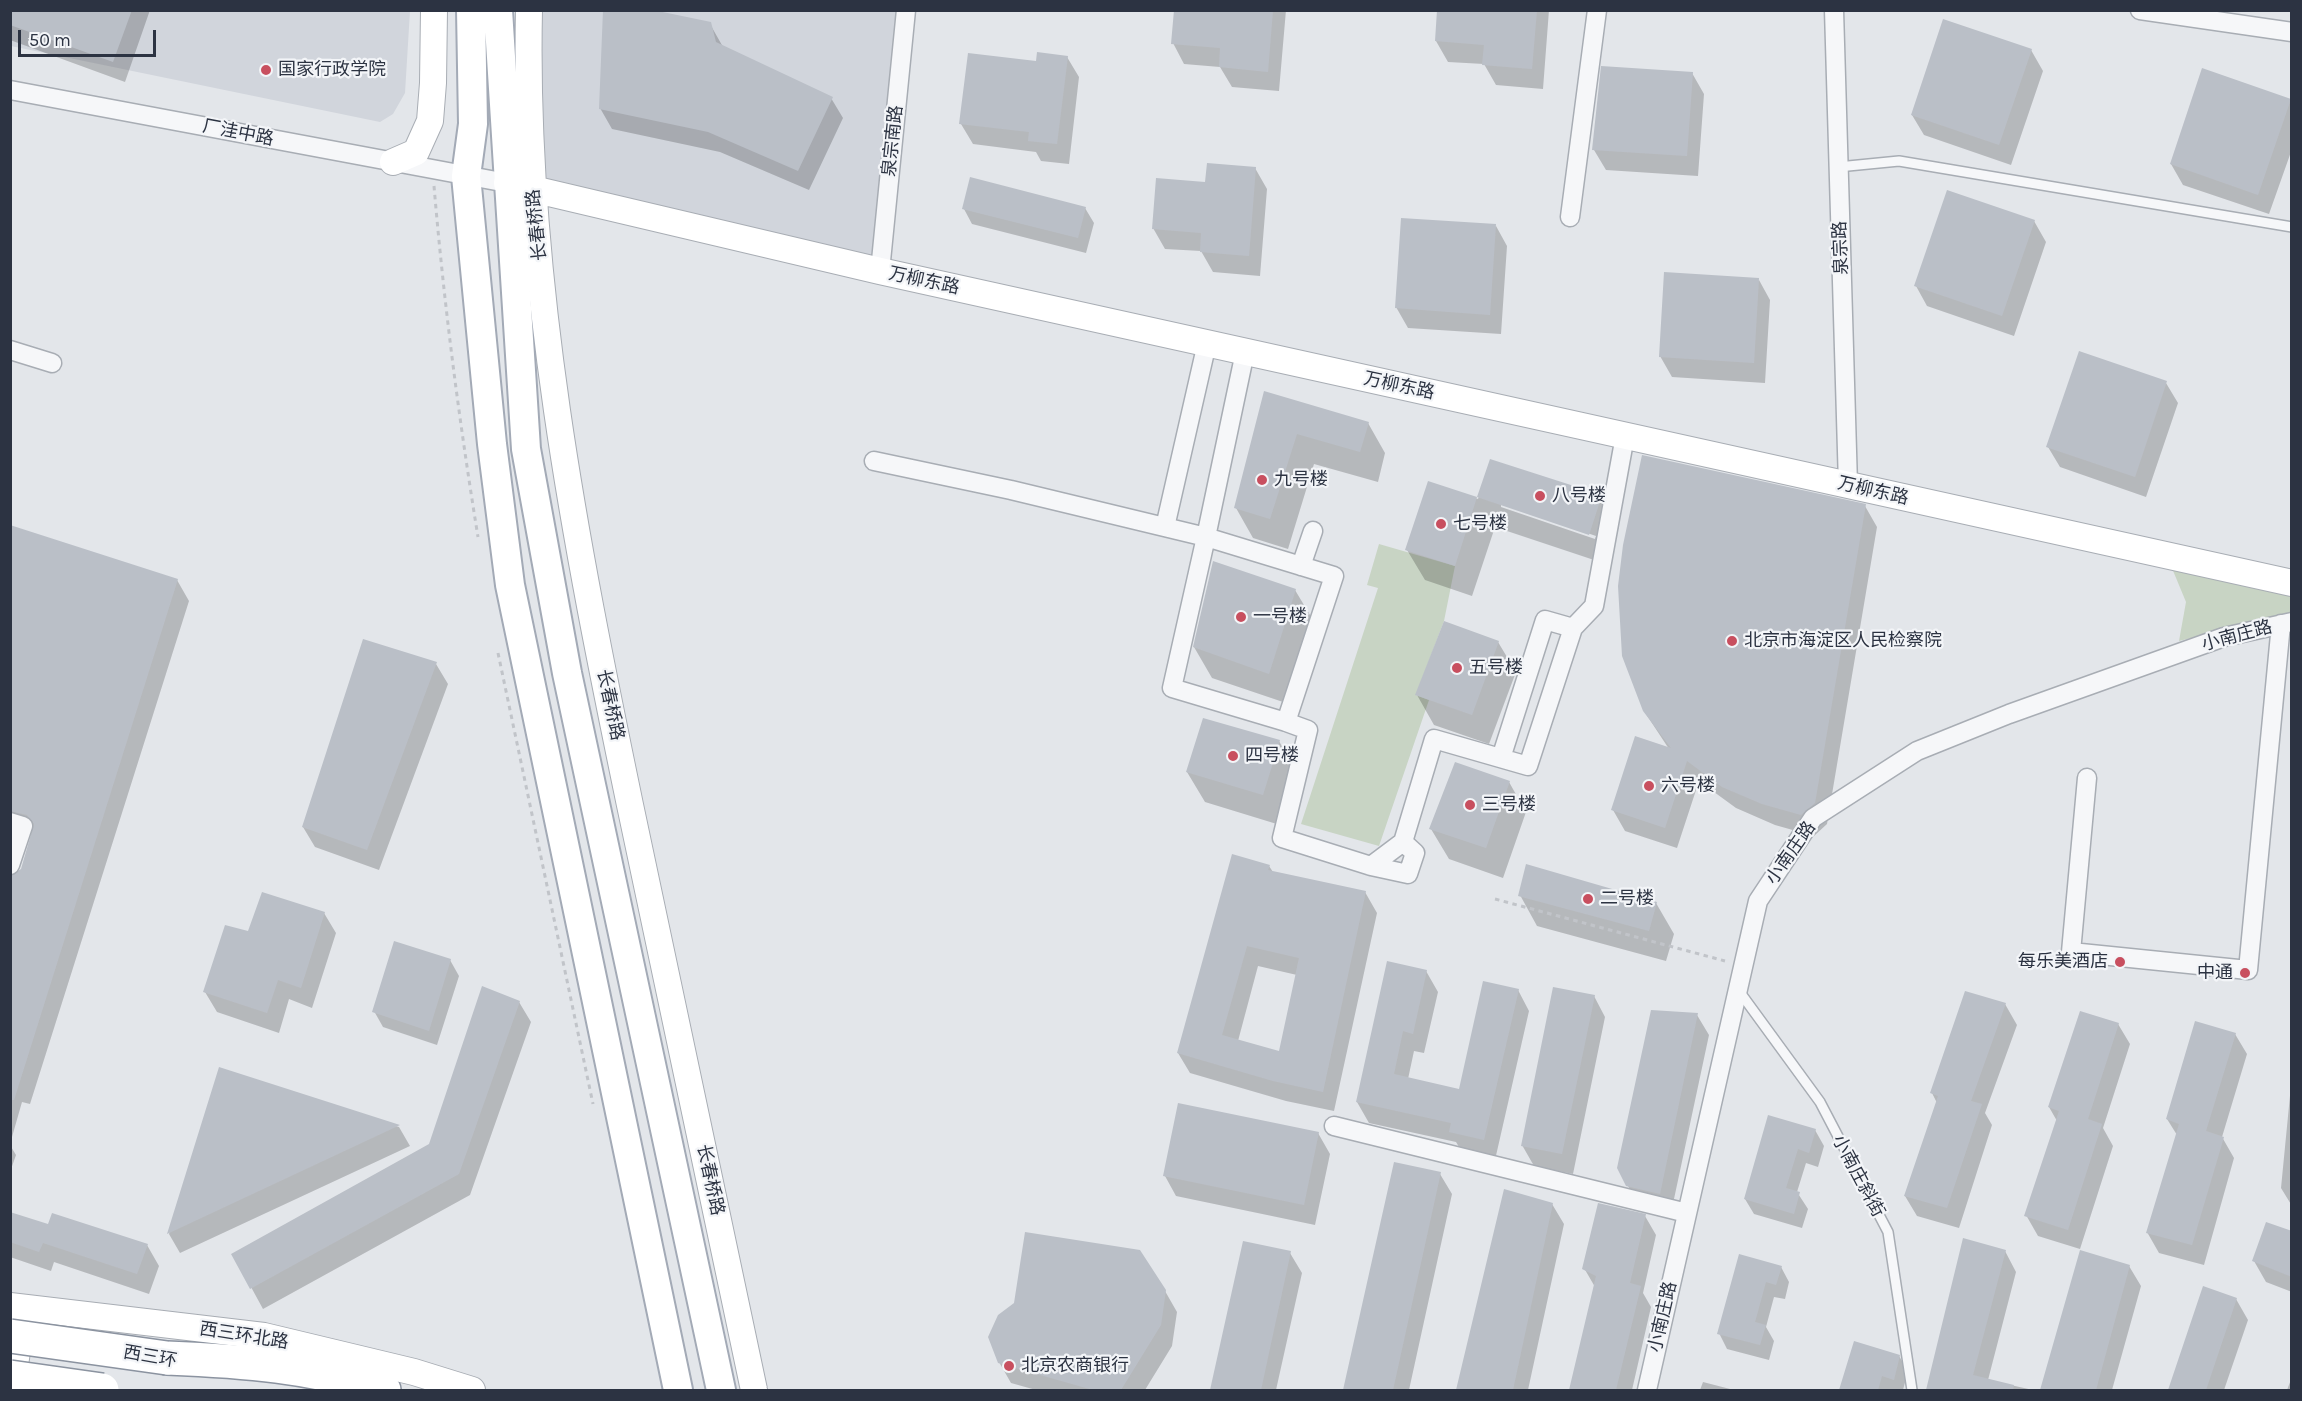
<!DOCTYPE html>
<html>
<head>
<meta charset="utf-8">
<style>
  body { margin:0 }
  #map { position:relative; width:2302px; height:1401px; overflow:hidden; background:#e3e6ea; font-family:Karla,sans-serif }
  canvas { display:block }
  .frame { position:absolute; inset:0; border:12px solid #2c3342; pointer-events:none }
  .scale { position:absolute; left:18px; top:30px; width:138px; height:27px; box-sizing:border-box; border:3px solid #2c3342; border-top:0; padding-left:8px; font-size:18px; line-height:21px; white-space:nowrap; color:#2c3342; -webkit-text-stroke:4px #f3f5f8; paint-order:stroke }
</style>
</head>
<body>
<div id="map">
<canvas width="2302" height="1401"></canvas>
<div class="frame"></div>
<div class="scale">50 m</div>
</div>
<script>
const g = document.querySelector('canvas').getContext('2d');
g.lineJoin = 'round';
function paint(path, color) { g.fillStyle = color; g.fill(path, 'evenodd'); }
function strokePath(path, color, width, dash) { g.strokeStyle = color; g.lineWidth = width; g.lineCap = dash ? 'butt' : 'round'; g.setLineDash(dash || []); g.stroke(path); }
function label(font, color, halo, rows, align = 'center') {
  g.font = font + ' Karla,"Noto Sans SC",sans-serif'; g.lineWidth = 4.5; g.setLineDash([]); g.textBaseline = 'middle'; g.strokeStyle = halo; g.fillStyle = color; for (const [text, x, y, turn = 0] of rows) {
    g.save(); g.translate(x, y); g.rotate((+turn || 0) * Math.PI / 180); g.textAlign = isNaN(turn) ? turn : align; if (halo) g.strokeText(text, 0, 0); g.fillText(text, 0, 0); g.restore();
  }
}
paint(new Path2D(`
  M11,11h399l-5,82 -12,21 -13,8 -369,-76z
  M529,11h377l-26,260 -347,-83z`), '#d1d5dc');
paint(new Path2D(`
  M1379,544l76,22 -11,55 -28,74 13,5 -50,146 -78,-22 77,-236 -11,-3z
  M2169,561l122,31v21l-112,28 7,-39z`), '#c8d4c4');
paint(new Path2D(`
  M10,10h140l-25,72 -115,-42z
  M1175,10h111l-7,81 -47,-4 -12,-20 -36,-3 -11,-21z
  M1439,10h110l-6,79 -47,-4 -12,-21 -36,-2 -12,-21z
  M710,24l13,23 108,51 12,20 -34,72 -89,-38 -108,-23 -12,-21z
  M2031,50l12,21 -32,94 -87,-30 -12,-20z
  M1067,57l12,20 -10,87 -28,-3 -5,-9 -63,-8 -12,-20 77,-62z
  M1692,73l12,21 -6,82 -92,-6 -12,-20z
  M2290,100l2,49 -23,65 -86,-29 -12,-21z
  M1255,168l12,21 -7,87 -47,-4 -12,-21 -36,-2 -12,-21 53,-44z
  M1085,208l9,15 -8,30 -114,-29 -8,-15z
  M2034,221l12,21 -32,94 -87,-30 -11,-20z
  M1496,226l11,20 -6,88 -93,-6 -12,-21z
  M1759,280l11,20 -5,83 -93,-6 -12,-21z
  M2080,353l86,30 12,20 -32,94 -86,-30 -12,-20z
  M1265,393l103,30 17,30 -7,29 -64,-18 -26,85 -35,-11 -17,-30z
  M1491,461l110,36 18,30 -13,37 -111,-37 -23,69 -47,-16 -18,-30 22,-67 49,16zM1501,504l95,32 -1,3 -94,-32z
  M1865,506l12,21 -50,297 -13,12 -39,-11 -39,-17 -37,-27 -22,67 -52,-17 -12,-21 56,-61 -25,-38z
  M10,527l167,53 12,21 -159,503 -8,-2 -12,42v-267l12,-7 12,-36 -14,-3 -10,7z
  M1295,590l18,30 -27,83 -74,-25 -18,-31z
  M1498,642l18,30 -27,72 -55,-19 -17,-30z
  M436,664l12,20 -69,186 -64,-23 -12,-20z
  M1279,741l17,31 -16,53 -75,-23 -18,-30z
  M1509,782l17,30 -23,66 -54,-19 -18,-30z
  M1269,866l4,6 92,20 12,21 -43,198 -48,-10 -96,-28 -12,-20zM1258,966l39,9 -17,78 -42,-12z
  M1520,895l136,8 18,31 -8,27 -129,-35z
  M324,913l12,20 -24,75 -23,-9 -10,34 -62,-21 -12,-20 44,-59z
  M450,960l9,16 -22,69 -54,-18 -9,-16z
  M1426,971l12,21 -14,61 -10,-2 -6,28 52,11 58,-100 11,21 -34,149 -33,-8 -6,-10 -87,-19 -12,-21z
  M1594,996l11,21 -32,157 -39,-8 -12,-21z
  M519,1002l12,20 -61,173 -207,114 -30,-55 197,-108z
  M2005,1004l12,21 -32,88 7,12 -33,103 -42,-12 -12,-20 32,-93 -5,-10z
  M1697,1015l12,20 -38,178 -31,-6 -12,-21z
  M2118,1024l12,20 -27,84 10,18 -33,103 -42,-13 -12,-21 31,-94 -8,-14z
  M2235,1034l12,20 -25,83 12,21 -30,107 -45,-12 -12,-21 30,-97 -10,-16z
  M220,1069l179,58 11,19 -230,107 -11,-19z
  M2292,1075v131l-11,-18z
  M1815,1130l9,16 -6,21 -12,-4 -9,29 11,17 -6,19 -48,-14 -9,-15z
  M1318,1133l12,21 -15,71 -139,-29 -11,-20z
  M10,1145l6,10 -6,17z
  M1395,1163l45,11 12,20 -43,196h-64z
  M1505,1190l47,14 12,20 -36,166h-70z
  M10,1214l39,12 98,19 12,21 -10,28 -95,-32 -3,9 -41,-14z
  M1645,1216l11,19 -13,58 8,14 -19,83h-61l24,-103 -11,-19z
  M2292,1233v59l-26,-10 -12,-21z
  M1964,1240l41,11 11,21 -28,108 45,10h-105z
  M1244,1243l46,10 12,20 -26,117h-64z
  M2081,1252l48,14 12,20 -29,104h-71z
  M1740,1256l41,11 8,15 -4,17 -11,-2 -8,30 8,14 -5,19 -42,-11 -8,-16z
  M2204,1288l32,11 12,21 -24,70h-54z
  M1165,1291l12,21 -5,34 -27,44h-109l-25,-7 -12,-21z
  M1855,1343l44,13 9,15 -5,19h-62z
  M2292,1377v13h-5z
  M1703,1382l31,8h-34z`), '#0003');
paint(new Path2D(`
  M10,10h122l-19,52 -103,-37z
  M603,10h50l58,12 5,20 117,55 -35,74 -90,-39 -109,-23z
  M1174,10h99l-5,62 -49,-5 1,-19 -49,-4z
  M1437,10h100l-5,59 -50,-4 2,-20 -49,-4z
  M1943,19l89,30 -33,96 -88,-30z
  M1037,52l31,4 -11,88 -29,-3 1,-9 -70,-8 9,-71 68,8z
  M1601,66l92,6 -6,84 -95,-6z
  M2202,68l89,31 -33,96 -88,-31z
  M1207,163l49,4 -7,89 -49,-4 1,-19 -49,-4 4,-51 49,4z
  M970,177l116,30 -8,31 -116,-29z
  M1947,190l88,30 -33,96 -88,-30z
  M1401,218l95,6 -6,91 -95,-7z
  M1664,272l95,6 -5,85 -95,-6z
  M2079,351l88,30 -32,96 -89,-30z
  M1264,391l105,31 -9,30 -63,-18 -27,85 -36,-11z
  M1642,455l224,49 -51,299 -14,12 -39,-11 -40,-17 -35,-26 -22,67 -54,-18 24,-74 36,12 -28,-37 -21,-55 -4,-70 5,-41z
  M1490,459l112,36 -13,40 -112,-38z
  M1428,481l49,16 -22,69 -50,-16z
  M10,525l168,54 -164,521h-4v-224l11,-7 13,-45 -7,-9 -17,-4z
  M1213,561l83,28 -27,85 -76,-27z
  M1444,621l55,20 -27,74 -57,-20z
  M363,639l74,23 -70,188 -65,-23z
  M1203,718l77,22 -17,55 -77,-23z
  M1455,762l55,19 -24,67 -57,-19z
  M1232,854l38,11 -2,5 98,21 -43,201 -50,-11 -96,-28zM1247,946l52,12 -20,93 -57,-16z
  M1526,864l131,38 -8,29 -131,-35z
  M262,892l63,20 -24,76 -23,-8 -11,33 -64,-21 22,-67 23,6z
  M394,941l57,18 -22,72 -57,-19z
  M1387,961l40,9 -14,64 -10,-3 -9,43 65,15 24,-108 36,8 -35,151 -35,-8 2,-9 -95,-21z
  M482,986l38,15 -61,173 -209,115 -19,-35 198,-110z
  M1553,987l42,8 -33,159 -41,-8z
  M1965,991l41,12 -35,98 11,3 -35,104 -43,-12 34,-100 -8,-3z
  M1651,1010l47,3 -38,181 -34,-8 -9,-18z
  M2080,1011l39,12 -31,96 14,5 -34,106 -44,-14 35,-105 -11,-4z
  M2195,1021l41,12 -30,98 18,6 -32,108 -46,-12 33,-109 -13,-5z
  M219,1067l181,58 -233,109z
  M1178,1103l141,29 -15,73 -141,-29z
  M1768,1115l48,14 -7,24 -11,-4 -12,39 14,4 -6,22 -50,-15z
  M1394,1162l47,10 -48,218h-50z
  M1504,1189l49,14 -40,187h-57z
  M1598,1203l48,11 -16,69 11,3 -25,104h-47l27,-114 -14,-7z
  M10,1212l38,12 4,-11 96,31 -11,30 -94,-31 -4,9 -29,-10z
  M2266,1222l26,9v46l-40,-16z
  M1025,1232l115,18 26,40 -5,35 -40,65h-28l-95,-27 -10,-26 10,-22 16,-12z
  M1963,1238l43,12 -33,125 41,10 -1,5h-87z
  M1243,1241l48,10 -30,139h-51z
  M2080,1250l50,15 -34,125h-56z
  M1739,1254l43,12 -6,19 -10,-3 -11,40 11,3 -6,20 -43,-11z
  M2203,1286l34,12 -31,92h-38z
  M1854,1341l46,14 -6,25 -12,-4 -4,14h-39z`), '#babfc7');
const lane = new Path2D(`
  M1838,167l61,-6 393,66
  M1739,991l81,111 68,130 24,158`);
const street = new Path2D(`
  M1834,10l14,475
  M2140,10l152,22
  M10,90l497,93
  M1570,217l27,-207
  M880,271l26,-261
  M10,350l42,13
  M1245,352l-39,185 128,39 -48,146 22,8 -26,108 89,28 32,-24 31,-103 94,27 45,-138 21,-22 31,-170
  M874,461l137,29 195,47 -34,151 114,34
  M1165,527l42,-184
  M1301,566l12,-35
  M1501,758l44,-138 28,8
  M2087,778l-16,174 177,18 33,-346
  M10,822l13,4 -13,39
  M1371,866l37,8 7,-21 -12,-11
  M1334,1126l353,87
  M1647,1390l111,-489 55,-83 104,-67 92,-37 215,-77 68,-15`);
const secondary = new Path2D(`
  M529,10c-6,268 47,535 101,795 42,195 83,390 124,585
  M393,162l23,-10 14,-31 3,-38 1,-73
  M507,183l373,88 1412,312
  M10,1306l254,30 150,36 58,18
  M11,1390l11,-70`);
const primary = new Path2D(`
  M471,10l2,114 -7,52 26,268 18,141 168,805
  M498,10l28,439 41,224 154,717`);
const highway = new Path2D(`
  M167,1358c74,3 147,8 217,32`);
strokePath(lane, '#a8adb4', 12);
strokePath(street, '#a8adb4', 21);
strokePath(secondary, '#a8adb4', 28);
strokePath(primary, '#a3aab6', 32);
strokePath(highway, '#8b93a0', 36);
strokePath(new Path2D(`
  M434,186c10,118 25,234 44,351
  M498,653l95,451
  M1495,899l230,62`), '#c1c4c9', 3, [4.5, 4.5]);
strokePath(lane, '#f6f7f9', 9);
strokePath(street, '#f6f7f9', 18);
strokePath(secondary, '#fff', 26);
strokePath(primary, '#fff', 28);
strokePath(highway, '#fff', 33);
const highwayBridge = new Path2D(`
  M10,1336l157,22
  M10,1377l92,13`);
strokePath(highwayBridge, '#8b93a0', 36, []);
strokePath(highwayBridge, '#fff', 33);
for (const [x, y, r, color] of [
  [266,70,6,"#c84f5f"],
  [1262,480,6,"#c84f5f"],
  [1540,496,6,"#c84f5f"],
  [1441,524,6,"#c84f5f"],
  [1241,617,6,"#c84f5f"],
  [1732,641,6,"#c84f5f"],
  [1457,668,6,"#c84f5f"],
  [1233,756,6,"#c84f5f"],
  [1649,786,6,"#c84f5f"],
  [1470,805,6,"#c84f5f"],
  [1588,899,6,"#c84f5f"],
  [2120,962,6,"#c84f5f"],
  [2245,973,6,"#c84f5f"],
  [1009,1366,6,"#c84f5f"]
]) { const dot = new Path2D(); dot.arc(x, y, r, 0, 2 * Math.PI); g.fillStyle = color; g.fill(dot); strokePath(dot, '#f3f5f8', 2); }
label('18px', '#2c3342', '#f3f5f8', [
  ["国家行政学院",278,70],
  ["九号楼",1274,480],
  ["八号楼",1552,496],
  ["七号楼",1453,524],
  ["一号楼",1253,617],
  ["北京市海淀区人民检察院",1744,641],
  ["五号楼",1469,668],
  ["四号楼",1245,756],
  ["六号楼",1661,786],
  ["三号楼",1482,805],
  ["二号楼",1600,899],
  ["每乐美酒店",2108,962,"right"],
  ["中通",2233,973,"right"],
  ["北京农商银行",1021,1366]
], 'left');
label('18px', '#2c3342', '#f3f5f8', [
  ["厂洼中路",238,133,11],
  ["泉宗南路",893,141,-84],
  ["长春桥路",537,225,-96],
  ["泉宗路",1841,248,-92],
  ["万柳东路",924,281,12],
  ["万柳东路",1399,386,12],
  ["万柳东路",1873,491,13],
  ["小南庄路",2237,636,-15],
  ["长春桥路",610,705,78],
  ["小南庄路",1791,853,-55],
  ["小南庄斜街",1858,1176,62],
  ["长春桥路",710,1180,78],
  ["小南庄路",1663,1317,-77],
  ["西三环北路",244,1336,9],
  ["西三环",150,1357,10]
]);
</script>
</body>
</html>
